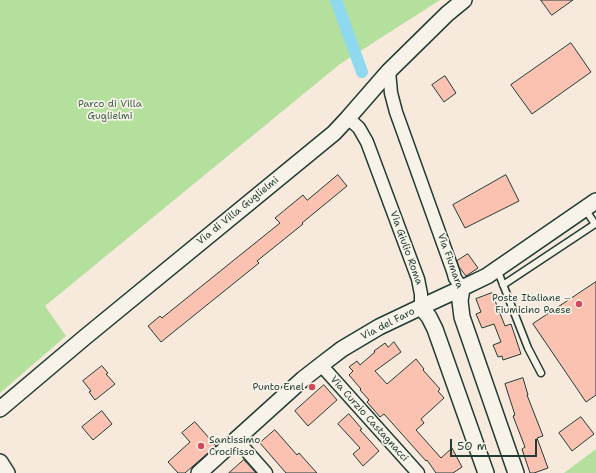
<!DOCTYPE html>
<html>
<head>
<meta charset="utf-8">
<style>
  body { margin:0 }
  #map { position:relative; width:596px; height:473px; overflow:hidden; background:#f8e9dd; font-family:"Shantell Sans",sans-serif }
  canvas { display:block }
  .scale { position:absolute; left:450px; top:439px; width:87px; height:18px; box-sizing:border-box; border:2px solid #1f3d34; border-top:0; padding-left:5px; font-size:12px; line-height:14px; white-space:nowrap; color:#1f3d34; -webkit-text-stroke:3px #f7f3e8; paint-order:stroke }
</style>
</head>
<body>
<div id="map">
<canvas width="596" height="473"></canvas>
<div class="scale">50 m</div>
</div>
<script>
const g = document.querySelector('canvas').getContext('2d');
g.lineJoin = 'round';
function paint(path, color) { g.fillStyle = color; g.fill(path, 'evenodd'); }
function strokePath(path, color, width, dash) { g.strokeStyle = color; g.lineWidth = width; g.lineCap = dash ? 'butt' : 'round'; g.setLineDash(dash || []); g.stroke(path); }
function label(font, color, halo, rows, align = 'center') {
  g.font = font + ' "Shantell Sans",sans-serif'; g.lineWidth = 3.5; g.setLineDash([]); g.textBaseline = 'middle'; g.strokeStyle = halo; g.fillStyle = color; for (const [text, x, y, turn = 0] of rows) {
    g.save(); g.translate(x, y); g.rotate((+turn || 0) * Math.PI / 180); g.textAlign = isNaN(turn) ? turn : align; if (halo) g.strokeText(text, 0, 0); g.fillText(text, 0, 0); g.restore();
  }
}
paint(new Path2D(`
  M0,0h440l-100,64 -295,242 21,30 -66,57z
  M596,449v24h-32z`), '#b4e09d');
strokePath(new Path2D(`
  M336,0l26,72`), '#8fd9f0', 12);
const building = new Path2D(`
  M541,0h32l-21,15z
  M571,43l20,29 -59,42 -21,-29z
  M445,76l11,17 -12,9 -12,-17z
  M338,175l9,11 -45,37 1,1 -46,37 2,2 -98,79 -13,-16 12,-10 2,2 118,-95 -5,-5 28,-23 4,5z
  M506,175l13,26 -54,27 -12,-23z
  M468,254l10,14 -12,8 -7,-9 -2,-6z
  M596,282v113l-10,7 -53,-78z
  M492,293l13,33 6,-2 10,30 -18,6 -1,-4 -4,1 -5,-12 8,-3 -7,-18 -12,4 -6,-14 5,-2 -5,-13z
  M394,342l7,10 -26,19 12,13 29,-25 8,10 -1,1 17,19 -2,2 6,7 -23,21 3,4 -8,7 25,28 11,-10 10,19 -9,6h-17l-9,-13 -1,1 -42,-47 -4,3 -13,-15 2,-2 -9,-10 1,-1 -12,-14 4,-4 -4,-4 8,-6 3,4 15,-13 -1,-1 11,-8 3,4z
  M102,366l6,7 -2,1 9,10 -20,16 -6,-8 2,-1 -8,-10z
  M523,378l5,17h-1l16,41 -6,2 11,30 -14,5h-4l-8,-24 3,-2 -12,-31 2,-1 -10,-31z
  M324,385l13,15 -29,26 -13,-15z
  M102,411l10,13 -19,16 -11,-13z
  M349,414l13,15 -2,1 19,21 -16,15 -10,-12 7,-6 -22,-24z
  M581,417l13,17 -22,17 -13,-18z
  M195,422l21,24 -31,27h-7l-10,-11 22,-20 -8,-9z
  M275,430l22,25 2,-2 18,20h-31l-26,-30z
  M244,460l12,13h-27z`);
paint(building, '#fbc2b2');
strokePath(building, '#1f3d34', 1);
const service = new Path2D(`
  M497,269l31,79 13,25
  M503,285l92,-61 -10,-15`);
const minor = new Path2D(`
  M389,71l2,22 5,19 57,159 2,7 7,10
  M348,118l11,10 8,14 51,137 3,15v13
  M321,365l97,108
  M236,439l30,34`);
const tertiary = new Path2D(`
  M462,288l-2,13 2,16 54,156
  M421,307l8,10 6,12 51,144
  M0,409l84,-71 250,-205 14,-15 41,-47 58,-57 17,-14
  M0,462l7,11
  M199,473l104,-94 18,-14 21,-16 37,-22 42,-20 41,-19 25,-12 109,-75`);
strokePath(service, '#1f3d34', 9);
strokePath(minor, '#1f3d34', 15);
strokePath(tertiary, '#1f3d34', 18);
strokePath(service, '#f7f3e8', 6);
strokePath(minor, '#f7f3e8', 12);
strokePath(tertiary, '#f7f3e8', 15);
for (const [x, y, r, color] of [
  [579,304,4,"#d1495b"],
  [312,387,4,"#d1495b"],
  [201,446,4,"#d1495b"]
]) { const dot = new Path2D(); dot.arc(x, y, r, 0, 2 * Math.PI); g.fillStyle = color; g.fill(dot); strokePath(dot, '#f7f3e8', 1.5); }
label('10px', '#3d5e49', '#f7f3e8', [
  ["Parco di Villa",110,104],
  ["Guglielmi",110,116]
]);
label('10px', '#1f3d34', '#f7f3e8', [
  ["Via di Villa Guglielmi",238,211,-39],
  ["Via Giulio Roma",406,248,70],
  ["Via Fiumara",450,261,70],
  ["Via del Faro",388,324,-27],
  ["Via Curzio Castagnacci",369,419,48]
]);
label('10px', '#1f3d34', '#f7f3e8', [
  ["Poste Italiane –",571,298],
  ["Fiumicino Paese",571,310],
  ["Punto Enel",304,387],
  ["Santissimo",209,440,"left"],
  ["Crocifisso",209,452,"left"]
], 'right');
</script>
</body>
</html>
